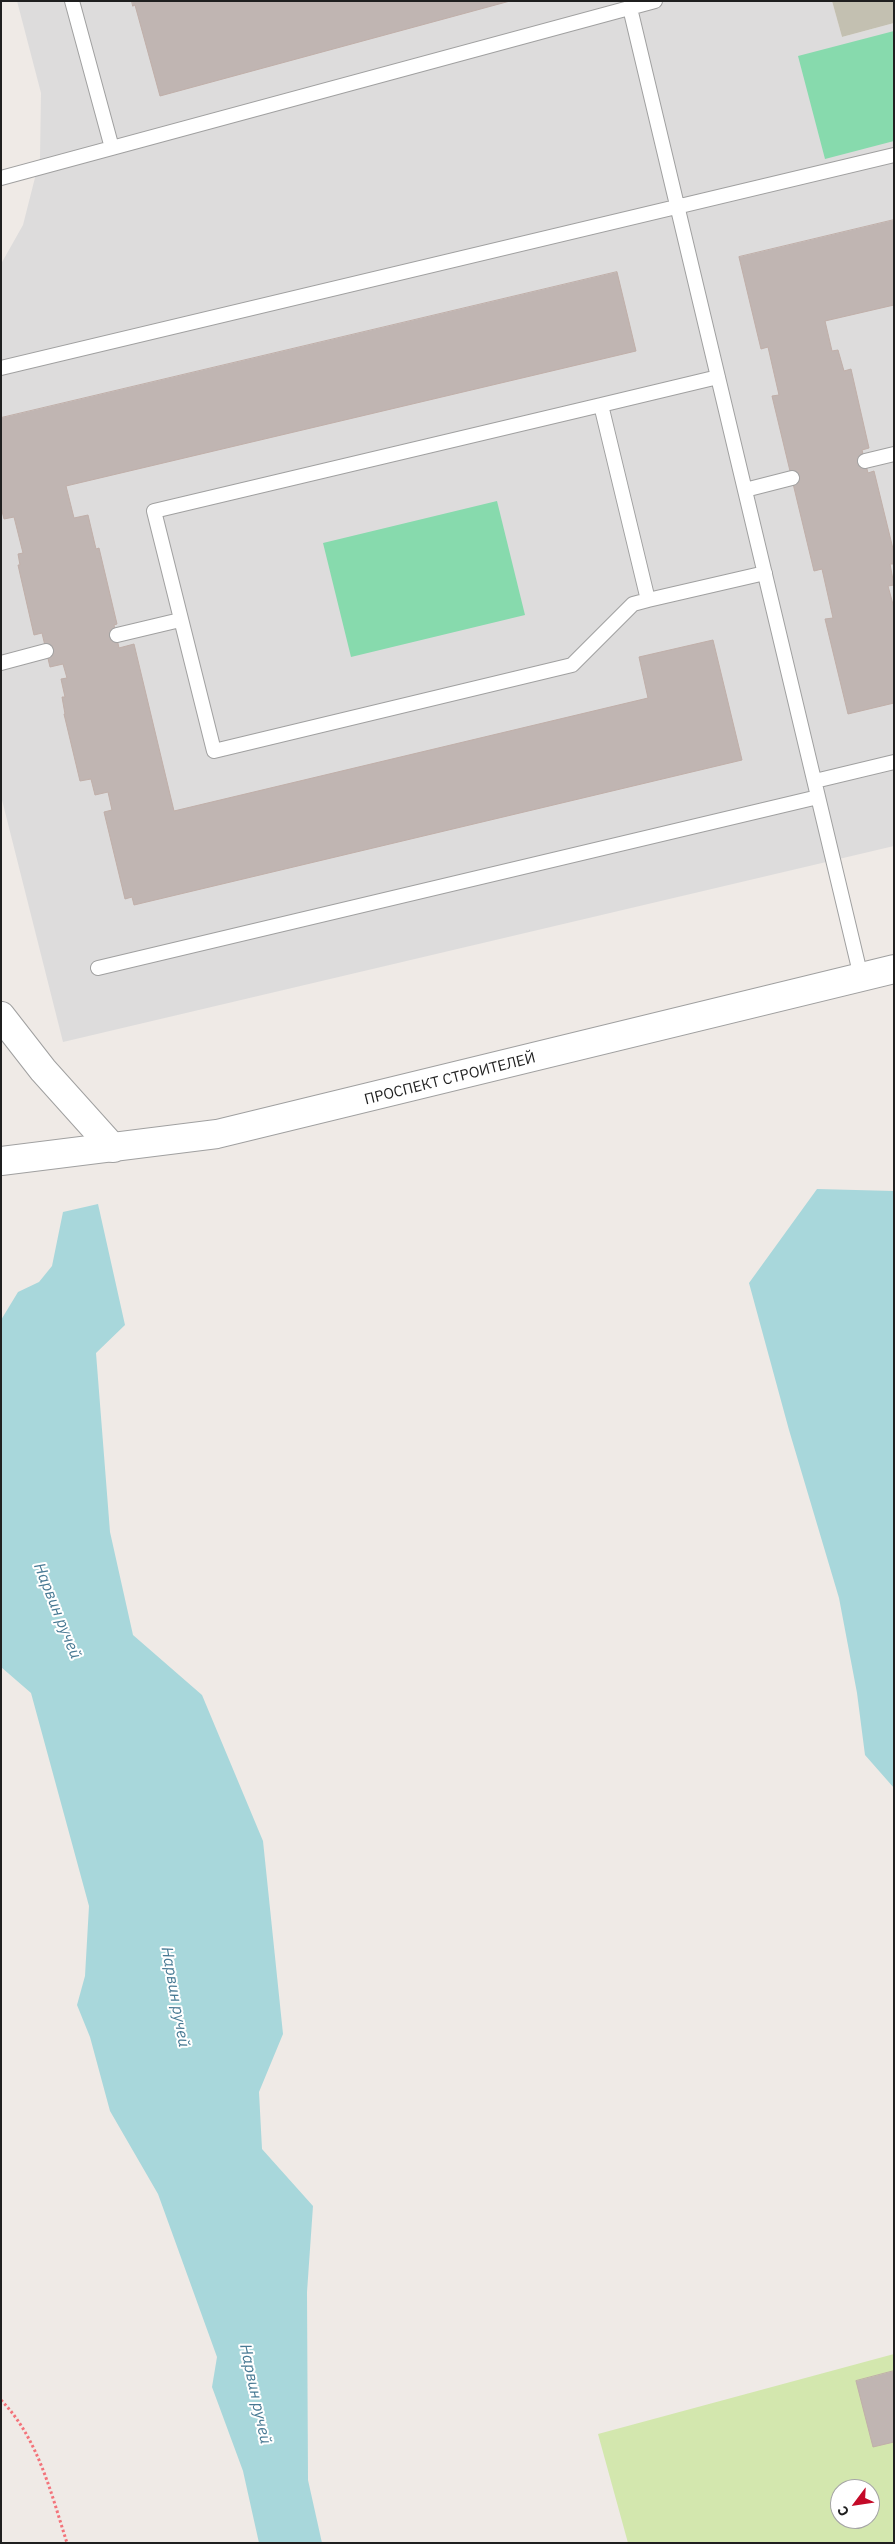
<!DOCTYPE html>
<html>
<head>
<meta charset="utf-8">
<style>
  body { margin:0 }
  #map { position:relative; width:895px; height:2544px; overflow:hidden; background:#efeae6; font-family:"IBM Plex Sans",sans-serif }
  canvas { display:block }
  .frame { position:absolute; inset:0; border:2px solid #1f1f1f; pointer-events:none }
  .north { position:absolute; left:830px; top:2479px; width:50px; height:50px; box-sizing:border-box; background:#fff; border:1px solid #a5a5a5; border-radius:50%; rotate:239deg; font-size:14px; font-weight:700; line-height:20px; text-align:center; color:#1f1f1f }
  .north::after { content:''; display:block; margin:auto; width:18px; height:22px; background:#c40a28; clip-path:polygon(50% 0,100% 100%,50% 72%,0 100%) }
</style>
</head>
<body>
<div id="map">
<canvas width="895" height="2544"></canvas>
<div class="frame"></div>
<div class="north">С</div>
</div>
<script>
const g = document.querySelector('canvas').getContext('2d');
g.lineJoin = 'round';
function paint(path, color) { g.fillStyle = color; g.fill(path, 'evenodd'); }
function strokePath(path, color, width, dash) { g.strokeStyle = color; g.lineWidth = width; g.lineCap = dash ? 'butt' : 'round'; g.setLineDash(dash || []); g.stroke(path); }
function label(font, color, halo, rows, align = 'center') {
  g.font = font + ' "IBM Plex Sans",sans-serif'; g.lineWidth = 4; g.setLineDash([]); g.textBaseline = 'middle'; g.strokeStyle = halo; g.fillStyle = color; for (const [text, x, y, turn = 0] of rows) {
    g.save(); g.translate(x, y); g.rotate((+turn || 0) * Math.PI / 180); g.textAlign = isNaN(turn) ? turn : align; if (halo) g.strokeText(text, 0, 0); g.fillText(text, 0, 0); g.restore();
  }
}
paint(new Path2D(`
  M17,1h815l10,36 52,-14v823l-831,196 -62,-246v-532l22,-39 17,-67 1,-65z`), '#dddcdc');
paint(new Path2D(`
  M832,1h62v22l-52,14z`), '#c3c0b1');
paint(new Path2D(`
  M894,2354v189h-266l-30,-109zM840,2489h30v30h-30z`), '#d3e7ae');
paint(new Path2D(`
  M894,31v110l-69,18 -27,-103z
  M497,501l28,114 -174,42 -28,-114z`), '#87daad');
paint(new Path2D(`
  M817,1189l77,2v597l-29,-33 -8,-62 -18,-95 -50,-168 -40,-147z
  M98,1204l27,121 -29,28 14,179 23,103 69,60 61,146 20,193 -24,58 3,57 51,57 -6,86 1,188 14,63h-63l-16,-72 -31,-84 5,-30 -59,-163 -48,-83 -20,-74 -13,-32 8,-29 4,-70 -58,-213 -30,-26v-347l17,-28 21,-10 13,-16 11,-54z`), '#a8d7db');
const building = new Path2D(`
  M132,1h378l-350,95 -25,-91 -2,1z
  M894,220v85l-69,16 7,30 6,-1 6,21 7,-2 18,79 -7,2 6,23 6,-2 20,82v11h-4l4,21 -6,1 6,22v95l-46,11 -23,-95 8,-1 -11,-49 -8,2 -42,-175 7,-1 -11,-48 -7,2 -22,-92z
  M617,272l19,79 -570,135 8,32 14,-3 8,34 3,-1 18,76 -3,1 5,23 15,-4 40,167 474,-113 -9,-41 74,-17 29,120 -608,145 -2,-8 -7,2 -21,-87 8,-2 -4,-18 -13,3 -4,-16 -11,2 -16,-67h1l-3,-17h3l-4,-18 6,-1 -4,-14 -13,3 -8,-34 -8,2 -16,-70h2l-2,-11 5,-1 -9,-36 -10,2 -3,-12v-89z
  M894,2371v71l-21,5 -17,-66z`);
paint(building, '#c0b5b2');
strokePath(building, '#c0afa9', 1);
const service = new Path2D(`
  M72,1l40,147
  M630,8l231,969
  M1,178l654,-177
  M1,368l893,-213
  M718,377l-117,28 47,195 117,-27
  M601,405l-447,106 60,240 358,-86 61,-61 15,-4
  M865,461l29,-7
  M745,490l47,-12
  M117,635l63,-15
  M1,663l45,-12
  M815,781l79,-19
  M98,968l720,-171`);
const minor = new Path2D(`
  M1,1016l42,54 70,78`);
const tertiary = new Path2D(`
  M1,1161l216,-27 677,-165`);
strokePath(service, '#a0a0a0', 16);
strokePath(minor, '#a0a0a0', 30);
strokePath(tertiary, '#a0a0a0', 30);
strokePath(new Path2D(`
  M1,2400c37,38 50,93 66,143`), '#f3737a', 3, [2.5, 2.5]);
strokePath(service, '#fff', 14);
strokePath(minor, '#fff', 28);
strokePath(tertiary, '#fff', 28);
label('15px', '#1f1f1f', '#fff', [
  ["ПРОСПЕКТ СТРОИТЕЛЕЙ",450,1079,-14]
]);
label('italic 16px', '#477993', '#fff', [
  ["Нарвин ручей",57,1611,68],
  ["Нарвин ручей",175,1997,80],
  ["Нарвин ручей",255,2394,78]
]);
</script>
</body>
</html>
